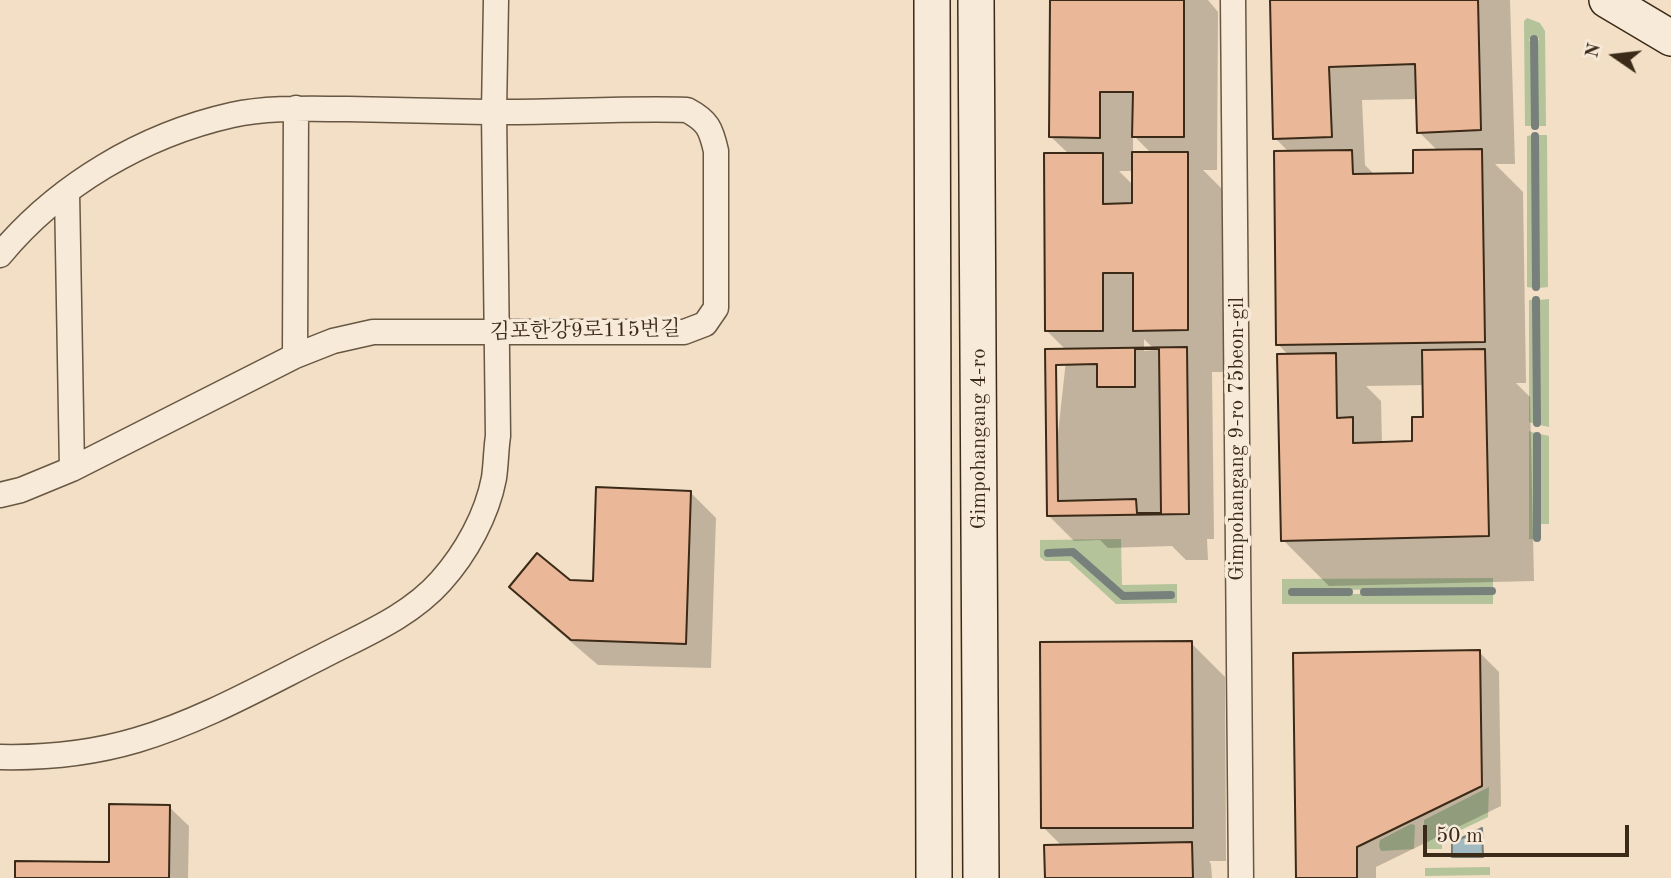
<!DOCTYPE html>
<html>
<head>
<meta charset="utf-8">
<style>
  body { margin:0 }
  #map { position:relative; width:1671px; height:878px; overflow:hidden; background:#f2dfc5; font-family:"Old Standard TT",serif }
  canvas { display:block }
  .north { position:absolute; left:1580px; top:21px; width:70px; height:70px; -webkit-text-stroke:5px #f7ead9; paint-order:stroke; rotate:284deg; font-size:19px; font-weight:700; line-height:28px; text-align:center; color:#3a2a17 }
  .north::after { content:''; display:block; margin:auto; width:24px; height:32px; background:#3a2a17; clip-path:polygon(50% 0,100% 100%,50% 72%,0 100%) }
  .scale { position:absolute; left:1423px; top:825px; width:206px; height:32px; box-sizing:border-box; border:4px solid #3a2a17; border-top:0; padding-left:9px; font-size:21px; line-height:24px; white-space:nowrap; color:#3a2a17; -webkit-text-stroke:5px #f7ead9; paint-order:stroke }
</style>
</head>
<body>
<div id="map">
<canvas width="1671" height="878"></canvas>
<div class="north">N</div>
<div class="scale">50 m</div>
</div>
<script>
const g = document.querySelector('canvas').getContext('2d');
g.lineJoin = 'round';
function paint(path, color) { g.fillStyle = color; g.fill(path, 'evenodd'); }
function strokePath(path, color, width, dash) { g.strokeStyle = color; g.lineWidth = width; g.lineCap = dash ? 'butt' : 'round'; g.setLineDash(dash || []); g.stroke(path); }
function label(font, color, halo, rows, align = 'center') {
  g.font = font + ' "Old Standard TT","Noto Serif KR",serif'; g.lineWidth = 7; g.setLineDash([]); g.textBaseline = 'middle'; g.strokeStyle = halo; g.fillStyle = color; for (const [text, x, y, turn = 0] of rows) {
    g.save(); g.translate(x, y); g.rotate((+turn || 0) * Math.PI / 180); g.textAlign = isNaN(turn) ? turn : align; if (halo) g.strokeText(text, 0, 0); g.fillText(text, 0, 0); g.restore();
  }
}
paint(new Path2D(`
  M1527,18l13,5 5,8 1,95h-9l-1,-81 3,-6 -2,-3 -5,-1 -3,5 3,5v81h-7l-1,-105z
  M1533,135l1,153 -7,-1v-151z
  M1538,135h9l1,152 -9,1z
  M1549,299v128l-9,-2 -1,-125z
  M1529,300h6v124l-6,-2z
  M1529,431l6,2 1,106h-7z
  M1540,434l9,2v88h-9z
  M1121,539l1,46 55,-1v19l-61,1 -47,-43h-24l-5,-4v-17zM1074,551l50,44 48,1 -50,1 -49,-43 -26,-1z
  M1493,578v11l-202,1 -2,4h204v10h-211v-25z
  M1489,787l-1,30 -46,22v10h-18v-29z
  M1411,824l4,1 -1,24 -33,2 -2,-5 1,-6z
  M1490,867v8l-65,1v-8z`), '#b4c39a');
const water = new Path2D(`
  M1482,828l1,29h-31v-14z`);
paint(water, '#a1b9c0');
strokePath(water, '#78807c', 2);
paint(new Path2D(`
  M1052,0h156l10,12 -1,158h-14l26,26v176h-17l2,167h-7l1,21h-22l-14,-14 -64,2 -8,-8 -26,1 -25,-25 18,-165 -20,-20 22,-177 -18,-17zM1133,135l19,19h-19zM1119,171h15v15zM1144,339l11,11 -11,1z
  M1272,0h238l5,164h-20l28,28 3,191h-10l14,14 4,184 -205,5 -46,-46 6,-184 -11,-12 11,-192 -14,-14zM1418,99l1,33 19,19 -23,24 -39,1 -11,-11 -3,-65zM1425,385v34l-11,24 -32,1 -1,-43 -15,-15z
  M690,492l26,26 -5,150 -113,-3 -62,-53 -25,-25 58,-5 25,1z
  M1191,643l34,34 1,184h-17l2,3 1,14h-165l15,-32 -19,-19z
  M1479,652l20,20 2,134 -125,61v11h-78z
  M169,807l20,19 -1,52h-172l95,-14z`), '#0003');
strokePath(new Path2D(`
  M1534,39l1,87
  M1535,136l1,151
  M1536,300l1,123
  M1537,436v102
  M1048,553l25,-1 50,44 48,-1
  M1292,592h57
  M1364,592l128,-1`), '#78807c', 8);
const building = new Path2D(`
  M1050,0h134v137h-52l1,-45h-33v46l-51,-1z
  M1270,0h208l3,130 -64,3 -2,-69 -86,3 3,70 -59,2z
  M1482,149l3,193 -209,3 -2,-194 78,-1 1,24 60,-1v-23z
  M1132,152h56v178l-55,1v-58h-30v58h-58l-1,-178h59v51l29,-1z
  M1187,347l2,167 -142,2 -2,-167z
  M1135,349h24l2,164h-24l-1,-14 -78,2 -2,-136 41,-1v23h38z
  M1485,349l4,187 -208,5 -4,-187 59,-1 1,65 16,-1v26l59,-2v-24h11l-1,-67z
  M596,487l95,4 -5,153 -115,-4 -62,-53 28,-34 33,27 23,1z
  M1192,641l1,187h-152l-1,-186z
  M1480,650l2,136 -125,61v31h-61l-3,-225z
  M109,804l61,1 -1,73h-154v-17l94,1z
  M1192,842l1,36h-148l-1,-33z`);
paint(building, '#eab798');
strokePath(building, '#3a2a17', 2);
const street = new Path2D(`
  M1233,0l8,878
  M67,192l5,277
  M0,255c58,-70 143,-120 232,-140 37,-8 78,-6 116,-6 46,1 92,2 138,3 67,1 134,-4 201,-2 21,11 24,19 29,41v157l-11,16 -21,8h-311l-40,9 -38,15 -223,113 -51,21 -21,5
  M295,356l1,-248
  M0,757c45,1 93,-4 137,-17 64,-19 124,-53 184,-83 42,-22 88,-40 120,-76 25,-28 46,-66 53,-103 2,-14 2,-29 4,-42l-4,-324 2,-112`);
const secondary = new Path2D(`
  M932,0l2,878
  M976,0l5,878
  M1607,0l64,38`);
strokePath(street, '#685742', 27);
strokePath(secondary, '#3a2a17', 38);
strokePath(street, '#f7ead9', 24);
strokePath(secondary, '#f7ead9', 35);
label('21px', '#3a2a17', '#f7ead9', [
  ["김포한강9로115번길",585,331,-1],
  ["Gimpohangang 4-ro",979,439,-90],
  ["Gimpohangang 9-ro 75beon-gil",1237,439,-90]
]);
</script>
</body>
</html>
